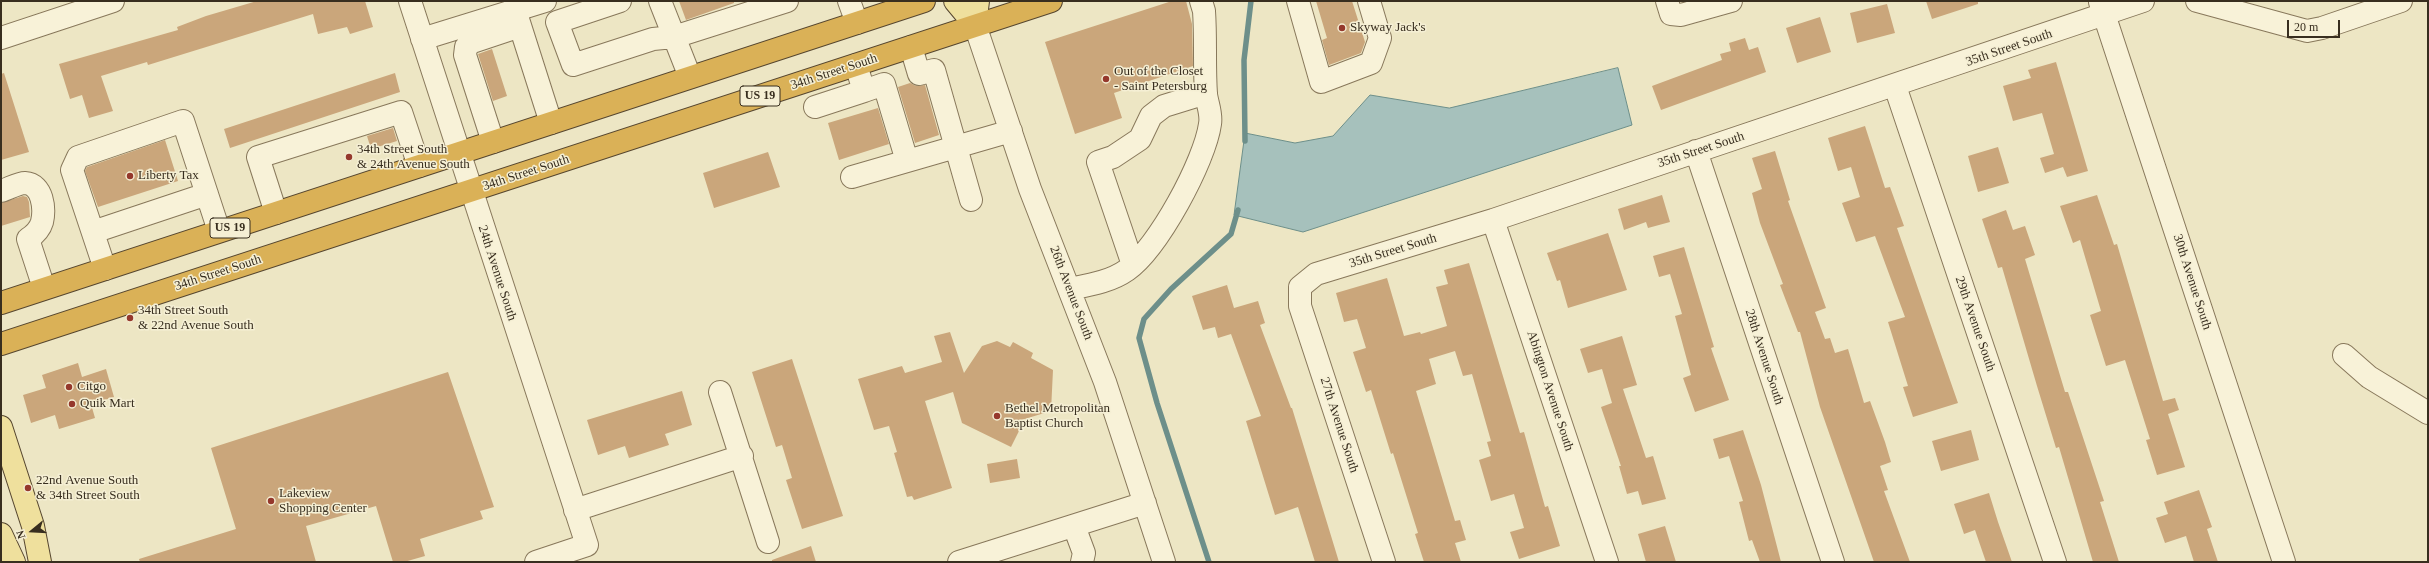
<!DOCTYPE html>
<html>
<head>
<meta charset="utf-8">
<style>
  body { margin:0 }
  #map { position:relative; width:2429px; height:563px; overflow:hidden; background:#ede6c4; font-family:"Times New Roman",serif }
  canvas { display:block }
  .frame { position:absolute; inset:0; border:2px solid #382e1f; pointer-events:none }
  .north { position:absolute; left:12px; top:511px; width:40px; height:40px; -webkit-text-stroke:3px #f5efd4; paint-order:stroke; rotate:252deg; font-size:11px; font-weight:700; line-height:16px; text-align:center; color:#382e1f }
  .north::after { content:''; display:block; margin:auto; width:14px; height:18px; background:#382e1f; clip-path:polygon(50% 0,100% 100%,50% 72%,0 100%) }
  .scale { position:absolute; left:2287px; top:20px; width:53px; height:18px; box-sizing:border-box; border:2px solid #382e1f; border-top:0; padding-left:5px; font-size:12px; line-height:14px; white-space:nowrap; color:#382e1f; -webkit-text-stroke:3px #f5efd4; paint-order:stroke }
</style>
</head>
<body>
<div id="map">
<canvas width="2429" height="563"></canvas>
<div class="frame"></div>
<div class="north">N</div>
<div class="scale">20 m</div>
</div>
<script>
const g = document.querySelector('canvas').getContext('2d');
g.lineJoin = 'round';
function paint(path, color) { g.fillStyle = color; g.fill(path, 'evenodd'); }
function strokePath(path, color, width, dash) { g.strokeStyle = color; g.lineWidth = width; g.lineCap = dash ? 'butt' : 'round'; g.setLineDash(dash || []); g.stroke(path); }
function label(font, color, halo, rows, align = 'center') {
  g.font = font + ' "Times New Roman",serif'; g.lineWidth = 3; g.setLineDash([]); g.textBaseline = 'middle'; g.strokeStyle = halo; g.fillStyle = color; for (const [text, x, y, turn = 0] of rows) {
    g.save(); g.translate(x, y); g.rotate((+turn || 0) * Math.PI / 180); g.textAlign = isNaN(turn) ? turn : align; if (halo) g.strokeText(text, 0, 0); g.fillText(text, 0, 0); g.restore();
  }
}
const water = new Path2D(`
  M1618,68l14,57 -329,107 -69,-17 11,-82 50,10 38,-7 37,-41 79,13z`);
paint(water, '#a6c1bc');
strokePath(water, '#6d8f8a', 1);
strokePath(new Path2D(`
  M1245,141l-1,-81 7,-59
  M1209,562l-52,-159 -18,-65 5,-19 27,-30 60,-55 7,-24`), '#6d8f8a', 5.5);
paint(new Path2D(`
  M257,1h108l8,26 -23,7 -3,-7 -29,7 -5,-20 -165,51 -1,-3 -46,14 12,35 -24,7 -7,-23 -12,4 -11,-35 119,-34 -1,-3 29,-11z
  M679,1h55v2l-48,17z
  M1172,1h14l6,23 1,42 -79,27 8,25 -47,16 -30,-92z
  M1316,1h36l13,41 -4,11 -32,12 -7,-25 5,-2z
  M1926,1h52v3l-46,15z
  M1887,4l8,29 -38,10 -7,-30z
  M1820,17l11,35 -34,11 -11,-35z
  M1745,38l4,12 9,-3 8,25 -105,38 -9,-24 70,-26 -2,-6 11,-3 -2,-8z
  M492,49l15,47 -14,5 -15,-47z
  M2056,62l32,109 -21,6 -4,-10 -18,6 -5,-15 14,-4 -12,-41 -29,8 -10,-35 28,-8 -3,-8z
  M4,73l25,79 -28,8v-86z
  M395,73l5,19 -170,56 -6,-19z
  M910,83l6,3 9,-1 14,50 -24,8 -17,-56z
  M878,108l11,36 -50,16 -11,-37z
  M1865,126l20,62 5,-1 14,39 -7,2 61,175 -45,14 -10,-30 5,-1 -20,-64 17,-5 -30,-81 -19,6 -14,-39 18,-6 -9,-30 -13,4 -10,-33z
  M393,128l4,13 -26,8 -4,-13z
  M165,140l13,41 -80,26 -13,-36 2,-4z
  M1998,147l11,36 -31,9 -10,-36z
  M1775,151l15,49 -2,1 38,107 -11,4 10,27 5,-1 5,15 13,-4 16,54 6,-2 15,41 6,20 -11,4 8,24 -4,1 26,71h-36l-54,-155 -20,-75h-2l-18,-47 3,-1 -23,-61 -8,-30 10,-4 -10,-31z
  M768,152l12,35 -66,21 -11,-35z
  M1662,195l8,27 -22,6 -2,-6 -22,8 -6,-21z
  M2097,195l17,50 3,-1 46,157 12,-3 4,12 -11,4 17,53 -28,8 -11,-35 4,-1 -25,-79 -19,6 -16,-51 11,-4 -21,-71 -7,3 -13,-37z
  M23,196l4,1 2,5 1,15 -29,9v-23z
  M2006,210l7,20 12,-4 10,29 -10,4 40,133h3l36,109 -4,1 19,60h-26l-34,-115 -3,1 -19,-62 -35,-119 -4,1 -16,-49z
  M1608,233l19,57 -59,18 -8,-28 -3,1 -10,-28z
  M1684,247l30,100 -3,1 18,52 -34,12 -12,-34 8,-3 -16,-59 7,-2 -12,-40 -11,3 -6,-21z
  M1469,263l51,170 4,-1 21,75 3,-1 12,40 -41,13 -9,-27 14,-4 -10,-34 -23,7 -12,-41 12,-4 -4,-14 4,-1 -19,-67 -9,2 -8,-25 -26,8 7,25 -20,7 39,130 5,-1 6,20 -11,3 6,19h-37l-9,-28 3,-1 -25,-80 -2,1 -20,-64 -5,2 -13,-40 13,-4 -9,-29 -13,3 -8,-29 51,-15 17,58 16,-4 1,2 26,-8 -11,-39 12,-3 -4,-14z
  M1227,285l7,23 24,-7 7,22 -5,2 31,83h1l47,154h-24l-17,-55 -23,8 -29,-94 15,-5 -30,-82 -13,4 -3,-11 -12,3 -11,-34z
  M950,332l14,41 18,-27 15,-5 13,6 3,-5 20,11 -2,5 22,12 -2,41 -33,10 2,8 -9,18 -49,-24 -9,-31 -28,9 27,87 -38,12 -2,-4 -5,1 -13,-44 3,-1 -8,-26 -15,4 -16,-51 44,-13 3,7 37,-11 -8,-26z
  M1622,336l15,49 -14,4 23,69 7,-2 13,43 -24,6 -4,-14 -11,3 -8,-28h2l-20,-59 11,-4 -10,-34 -14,4 -8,-24z
  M792,359l51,157 -41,13 -16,-49 6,-2 -10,-33 -6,2 -24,-75z
  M78,363l4,14 24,-8 8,28 -23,7 4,14 -36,11 -4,-14 -24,8 -8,-28 23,-7 -4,-13z
  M448,372l46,135 -14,4 3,8 -63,20 5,17 -21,6h-11l-17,-56 -70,20 10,36h-176l-1,-3 97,-30 -25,-81z
  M682,391l10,34 -27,9 4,11 -40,13 -4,-12 -27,9 -11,-35z
  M1743,430l18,55 20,77h-21l-8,-22 -3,1 -10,-39 4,-1 -14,-45 -10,3 -6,-20z
  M1971,430l8,30 -38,11 -9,-30z
  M1017,459l3,19 -30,5 -3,-19z
  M2199,490l13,37 -5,2 11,33h-24l-8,-26 -21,7 -9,-25 12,-4 -4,-12z
  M1989,493l9,29 14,40h-26l-11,-32 -11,4 -10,-30z
  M1665,526l11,36h-30l-8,-28z
  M811,546l5,16h-44v-2z`), '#caa67b');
const minor = new Path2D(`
  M410,1l177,544 -51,17
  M620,1l-63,21 16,43 80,-26 21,-2 113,-36
  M660,1l30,76
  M849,1l8,22
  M1298,1l23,81 50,-19 9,-25 -11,-37
  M1667,1l4,13 10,1 50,-14
  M2197,1l110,30 15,-3 79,-27
  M2100,2l184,560
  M516,13l35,110
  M975,25l55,164 75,193 59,180
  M1,38l112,-37
  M422,39l123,-38
  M911,47l8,27 15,-4 37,130
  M856,65l8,26 20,-7 23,77
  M1895,86l160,476
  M815,107l49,-16
  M493,142l-28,-87 1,-8 6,-5 48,-16
  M1696,151l137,411
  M852,177l159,-46
  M1,191c7,-2 17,-8 24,-8 18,1 20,26 17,39 -2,7 -8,13 -14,17l16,49
  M276,213l-18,-56 143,-45 18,54
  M1493,220l114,342
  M93,232l114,-38
  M1133,265l-35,-103 15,-5 27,-18 11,-23 13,-10 42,-13
  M105,269l-33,-99 6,-13 105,-36 36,110
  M1069,289c20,-4 41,-7 58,-19 31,-22 78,-109 83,-146 2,-10 -3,-21 -4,-30 -2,-28 0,-55 -2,-83l-3,-10
  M2344,355l25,22 59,36
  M720,392l48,150
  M575,510l167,-54
  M1074,526l10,27 -2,9
  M959,562l186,-59
  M1384,562l-84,-256v-19l16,-13 177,-54 650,-219`);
const major = new Path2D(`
  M955,1l20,24
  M975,25l3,-24
  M1,427l32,99 7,36
  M1,534l13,28`);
const highway = new Path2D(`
  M1,303l923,-302
  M1,344l1050,-343`);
strokePath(minor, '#88785b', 24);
strokePath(major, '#56462f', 24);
strokePath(highway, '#56462f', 24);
strokePath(minor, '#f8f2d8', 22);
strokePath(major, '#efe09d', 22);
strokePath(highway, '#dab157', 22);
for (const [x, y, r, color] of [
  [1342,28,4,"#95382c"],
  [1106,79,4,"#95382c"],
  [349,157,4,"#95382c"],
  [130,176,4,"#95382c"],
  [130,318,4,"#95382c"],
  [69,387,4,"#95382c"],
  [72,404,4,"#95382c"],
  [997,416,4,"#95382c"],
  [28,488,4,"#95382c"],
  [271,501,4,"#95382c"]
]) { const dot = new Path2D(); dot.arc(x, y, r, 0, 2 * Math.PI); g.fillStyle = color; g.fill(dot); strokePath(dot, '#f5efd4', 1.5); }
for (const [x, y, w] of [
  [760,96,40],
  [230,228,40]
]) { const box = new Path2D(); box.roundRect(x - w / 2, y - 10, w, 20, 3); g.fillStyle = '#f5efd4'; g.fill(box); strokePath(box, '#382e1f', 1); }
label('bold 12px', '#382e1f', null, [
  ["US 19",760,96],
  ["US 19",230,228]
]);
label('13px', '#382e1f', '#f5efd4', [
  ["Skyway Jack's",1350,28],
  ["Out of the Closet",1114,72],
  ["- Saint Petersburg",1114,87],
  ["34th Street South",357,150],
  ["& 24th Avenue South",357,165],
  ["Liberty Tax",138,176],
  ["34th Street South",138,311],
  ["& 22nd Avenue South",138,326],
  ["Citgo",77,387],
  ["Quik Mart",80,404],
  ["Bethel Metropolitan",1005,409],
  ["Baptist Church",1005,424],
  ["22nd Avenue South",36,481],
  ["& 34th Street South",36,496],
  ["Lakeview",279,494],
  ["Shopping Center",279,509]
], 'left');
label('13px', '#382e1f', '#f5efd4', [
  ["35th Street South",2009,48,-19],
  ["34th Street South",834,72,-18],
  ["35th Street South",1701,150,-18],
  ["34th Street South",526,173,-18],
  ["35th Street South",1393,251,-17],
  ["34th Street South",218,273,-18],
  ["24th Avenue South",497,273,72],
  ["30th Avenue South",2192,282,72],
  ["26th Avenue South",1071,293,69],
  ["29th Avenue South",1975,324,71],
  ["28th Avenue South",1764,357,72],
  ["Abington Avenue South",1550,391,72],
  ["27th Avenue South",1339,425,72]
]);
</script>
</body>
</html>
